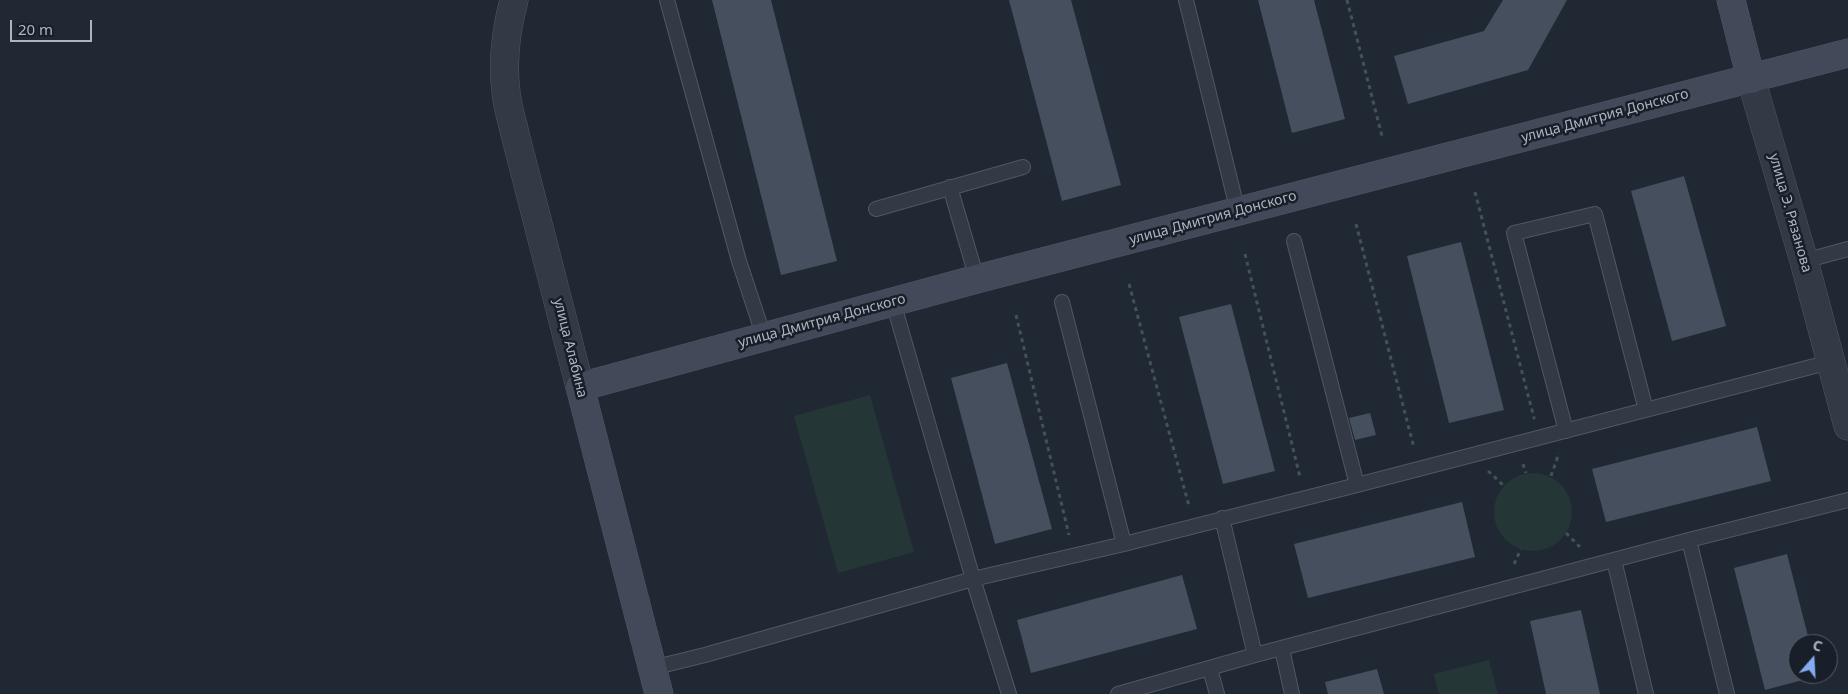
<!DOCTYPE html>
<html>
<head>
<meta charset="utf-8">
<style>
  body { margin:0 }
  #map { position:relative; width:1848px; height:694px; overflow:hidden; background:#202834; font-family:"Noto Sans",sans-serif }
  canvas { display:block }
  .north { position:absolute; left:1788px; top:634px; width:50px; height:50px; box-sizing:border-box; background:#191f29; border:1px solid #545b66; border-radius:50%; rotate:19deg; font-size:14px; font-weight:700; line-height:20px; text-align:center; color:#adb5c2 }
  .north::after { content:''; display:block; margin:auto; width:18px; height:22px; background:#84aaf0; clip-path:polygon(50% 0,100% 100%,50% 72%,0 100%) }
  .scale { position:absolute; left:10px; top:20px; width:82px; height:22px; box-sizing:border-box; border:2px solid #adb5c2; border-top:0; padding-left:6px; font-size:15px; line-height:18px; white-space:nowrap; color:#adb5c2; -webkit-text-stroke:4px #191f29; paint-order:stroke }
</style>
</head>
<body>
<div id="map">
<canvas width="1848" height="694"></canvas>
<div class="north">С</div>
<div class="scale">20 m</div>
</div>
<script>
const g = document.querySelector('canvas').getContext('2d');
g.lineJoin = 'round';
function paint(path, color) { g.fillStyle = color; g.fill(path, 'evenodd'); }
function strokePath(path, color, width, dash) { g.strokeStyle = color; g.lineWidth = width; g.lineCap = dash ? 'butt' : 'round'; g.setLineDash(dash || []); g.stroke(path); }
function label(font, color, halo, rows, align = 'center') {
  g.font = font + ' "Noto Sans",sans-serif'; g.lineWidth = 5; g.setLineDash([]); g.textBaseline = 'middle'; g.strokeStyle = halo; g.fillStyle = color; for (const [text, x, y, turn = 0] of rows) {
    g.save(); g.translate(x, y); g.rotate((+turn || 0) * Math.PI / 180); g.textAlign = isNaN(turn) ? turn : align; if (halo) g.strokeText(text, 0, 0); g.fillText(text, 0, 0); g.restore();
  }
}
paint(new Path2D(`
  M870,395l44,157 -76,21 -44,-157z
  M1494 512a39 39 0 1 1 78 0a39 39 0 1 1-78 0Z
  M1489,660l9,34h-59l-5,-20z`), '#253637');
paint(new Path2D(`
  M712,0h59l66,261 -56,14z
  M1009,0h62l50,185 -59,16z
  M1258,0h56l31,119 -53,14z
  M1503,0h64l-39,70 -120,34 -14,-48 90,-25z
  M1684,176l42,150 -54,15 -41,-150z
  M1461,242l43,168 -55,13 -42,-167z
  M1231,304l44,167 -52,13 -44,-167z
  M1007,363l45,166 -57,15 -44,-166z
  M1370,413l6,22 -21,5 -6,-22z
  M1757,427l14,54 -165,41 -14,-53z
  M1462,502l13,55 -167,41 -14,-54z
  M1787,554l23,90h-12v30h19l1,2 -53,14 -31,-122z
  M1182,575l15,54 -166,44 -14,-53z
  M1581,610l19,84h-54l-16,-73z
  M1377,669l7,25h-56l-3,-12z`), '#464f5e');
const lane = new Path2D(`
  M667,0l72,261 25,76
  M1186,0l52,212
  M950,187l27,92
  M876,209l147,-42
  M1294,241l63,244
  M1804,261l44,-12
  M893,302l80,277 36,115
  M1062,302l62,242
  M1566,431l-52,-198 81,-19 51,196
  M1222,518l33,137
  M1689,540l38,154
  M1614,560l32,134
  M1282,649l10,45
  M652,668l53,-13 268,-76 151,-35 233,-59 473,-123
  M1210,669l7,25
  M1118,694l137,-39 434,-115 159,-40`);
const street = new Path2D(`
  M514,0c-8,30 -12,61 -8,92 1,14 6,28 9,42l65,253
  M1751,79l53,182 44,165`);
const secondary = new Path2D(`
  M1731,0l20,79
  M659,694l-79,-307 397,-108 871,-226`);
strokePath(lane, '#515863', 16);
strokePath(street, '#515863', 29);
strokePath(secondary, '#515863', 29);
strokePath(new Path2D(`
  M1347,0l35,136
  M1475,192l59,226h-1
  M1356,224l58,224
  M1245,254l55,223
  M1129,284l60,222
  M1016,315l53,220
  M1523,464l3,9
  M1488,471l15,14
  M1551,476l8,-23
  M1566,533l14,14
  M1514,564l7,-15`), '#425255', 3, [4, 4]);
strokePath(lane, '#333a45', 14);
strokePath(street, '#333a45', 28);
strokePath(secondary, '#424958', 28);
label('14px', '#adb5c2', '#191f29', [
  ["улица Дмитрия Донского",1605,116,-15],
  ["улица Э. Рязанова",1790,213,74],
  ["улица Дмитрия Донского",1213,218,-15],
  ["улица Дмитрия Донского",822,321,-15],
  ["улица Алабина",570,348,76]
]);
</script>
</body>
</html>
